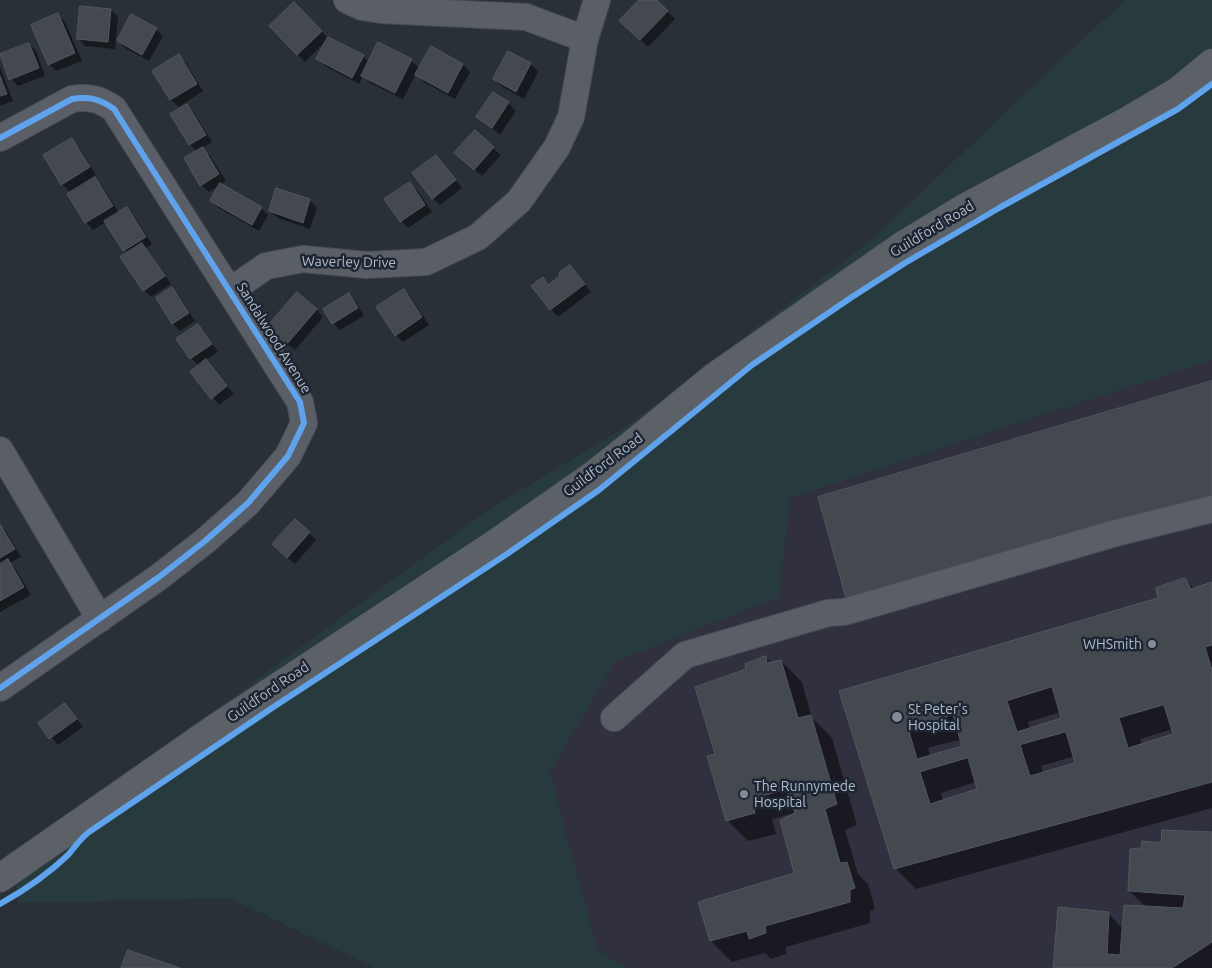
<!DOCTYPE html>
<html>
<head>
<meta charset="utf-8">
<style>
  body { margin:0 }
  canvas { display:block; background:#2a3038 }
</style>
</head>
<body>
<canvas width="1212" height="968"></canvas>
<script>
const g = document.querySelector('canvas').getContext('2d');
g.lineJoin = 'round';
function paint(path, color) { g.fillStyle = color; g.fill(path, 'evenodd'); }
function strokePath(path, color, width, dash) { g.strokeStyle = color; g.lineWidth = width; g.lineCap = dash ? 'butt' : 'round'; g.setLineDash(dash || []); g.stroke(path); }
function label(font, color, halo, rows, align = 'center') {
  g.font = font + ' Ubuntu,sans-serif'; g.lineWidth = 5; g.setLineDash([]); g.textBaseline = 'middle'; g.strokeStyle = halo; g.fillStyle = color; for (const [text, x, y, turn = 0] of rows) {
    g.save(); g.translate(x, y); g.rotate((+turn || 0) * Math.PI / 180); g.textAlign = isNaN(turn) ? turn : align; if (halo) g.strokeText(text, 0, 0); g.fillText(text, 0, 0); g.restore();
  }
}
paint(new Path2D(`
  M1212,360v608h-586l-29,-19 -47,-177 65,-110 164,-65 11,-99z`), '#31303e');
paint(new Path2D(`
  M1126,0h86v360l-422,138 -11,99 -164,65 -65,110 47,177 29,19h-251l-145,-70 -212,5 -6,-50 197,-139 282,-206 130,-78 246,-186 219,-208z`), '#273a3e');
paint(new Path2D(`
  M641,0h14l20,19 -27,28 -20,-19z
  M294,3l34,35 35,18 6,6 42,-2 9,9 11,-21 32,17 7,7 -15,27 -31,-17 -8,-8 -13,25 -33,-16 -7,-7 -4,8 -34,-18 -7,-7 9,-19 -22,22 -34,-36z
  M111,10l7,7 -3,32 -30,-3 -7,-8z
  M58,15l7,7 17,39 -26,10 -7,-7z
  M156,29l7,7 -14,25 -24,-13 -7,-7z
  M29,44l7,7 9,25 -27,10 -7,-7z
  M509,52l22,12 7,8 -14,27 -23,-13 -7,-7z
  M179,56l7,7 17,28 -24,16 -8,-7 -17,-29z
  M0,67l13,34 -13,5z
  M494,94l14,9 8,8 -16,24 -22,-18z
  M187,105l7,8 18,29 -10,6 8,8 16,25 -6,4 41,23 7,7 -9,16 -40,-23 -8,-7 9,-16 -11,7 -8,-7 -4,-33 -7,-8z
  M475,132l26,23 -19,21 -19,-16z
  M72,140l7,7 17,28 -3,2 9,9 17,27 8,-4 7,7 18,28 -6,4 25,36 -20,13 -7,-7 -16,-36 -22,-32 -13,8 -7,-8 -15,-29 -9,-9z
  M443,164l19,24 -22,17 -7,-7z
  M410,183l7,7 15,22 -24,16 -7,-7z
  M277,190l33,10 7,8 -7,21 -32,-11 -8,-7z
  M570,266l21,26 -33,25 -7,-8 -8,-30 6,7 13,-10z
  M172,289l7,7 16,25 -15,10 -7,-7 -16,-25z
  M404,291l7,7 18,27 -26,17 -7,-7z
  M349,295l7,7 8,14 -24,14 -7,-7z
  M316,309l7,8 -28,33 -19,-15z
  M198,325l7,8 13,19 -13,8 29,34 -15,11 -27,-33 7,-6 -8,-8z
  M0,525l6,6 15,26 -11,6 5,5 16,27 -31,17z
  M309,533l7,7 -21,24 -14,-12z
  M1185,580l10,9 17,-6v225l-296,81 -21,-21 -54,-176 319,-93zM1061,712l2,7 -33,10 -2,-7zM1173,729l2,6 -33,10 -2,-6zM962,739l2,8 -34,9 -2,-8zM1075,756l2,8 -34,10 -2,-8zM976,782l3,8 -36,11 -2,-8z
  M766,657l6,7 9,-3 21,21 10,36 20,20 25,87 -12,5 13,44 10,10 7,25 -5,2v12l-84,24v7l-15,5 -6,-6 -33,9 -21,-21 84,-67 -1,-61 -22,6 4,15 -28,7 -21,-21 -11,-66 32,-84z
  M65,704l18,23 -25,18 -18,-22z
  M1212,833v135h-158l54,-55 15,16 23,-22 -17,-16 34,-46z`), '#0007');
const building = new Path2D(`
  M639,0h18l11,11 -28,29 -21,-19z
  M294,2l28,29 -25,24 -28,-29z
  M80,6l31,3 -3,33 -31,-3z
  M58,13l17,40 -27,12 -17,-40z
  M131,14l26,14 -15,27 -25,-14z
  M328,37l36,18 -12,23 -36,-19z
  M378,42l34,17 -17,34 -34,-17z
  M29,43l10,25 -30,12 -9,-26z
  M431,46l32,18 -15,29 -33,-18z
  M508,51l23,12 -15,29 -23,-13z
  M179,54l18,30 -27,16 -18,-29z
  M0,76l7,18 -7,2z
  M493,92l16,10 -17,26 -16,-11z
  M187,104l19,31 -17,10 -19,-31z
  M475,130l19,17 -20,23 -20,-17z
  M72,138l18,29 -29,18 -18,-30z
  M203,147l16,27 -19,12 -16,-28z
  M436,155l20,25 -24,19 -20,-26z
  M95,177l18,29 -28,17 -18,-29z
  M410,182l15,23 -25,17 -16,-23z
  M220,183l42,24 -10,18 -42,-24z
  M276,188l34,11 -7,24 -34,-12z
  M127,207l19,30 -23,14 -19,-30z
  M142,243l23,33 -22,15 -23,-34z
  M570,265l15,19 -35,26 -19,-24 12,-9 5,8 12,-9 -1,-3z
  M172,287l17,26 -17,11 -16,-26z
  M404,289l18,28 -27,19 -19,-29z
  M297,292l20,17 -30,35 -20,-17z
  M349,293l9,15 -26,16 -9,-15z
  M198,324l14,20 -22,15 -14,-20z
  M206,359l21,27 -16,13 -21,-27z
  M1212,381v114l-366,103 -28,-101z
  M295,519l15,13 -23,26 -15,-14z
  M0,524l15,25 -15,9z
  M8,559l16,28 -24,14v-37z
  M1185,578l6,11 21,-7v63l-7,2 7,23v112l-318,87 -55,-178 319,-93 -2,-10zM1052,687l9,31 -44,14 -10,-31zM1164,705l9,29 -45,14 -9,-30zM953,715l9,31 -45,13 -9,-31zM1066,732l9,31 -45,13 -10,-31zM968,758l9,31 -47,15 -10,-32z
  M766,656l1,7 14,-3 17,58 13,-3 26,89 -12,5 15,54 7,-1 8,26 -5,2v12l-85,24 1,7 -17,6 -2,-8 -37,10 -12,-39 96,-29 -14,-53 15,-7 -9,-24 -34,10 3,14 -29,8 -19,-65 8,-2 -20,-67 51,-18 -1,-5z
  M65,703l12,16 -28,20 -11,-16z
  M1162,830l50,2v110l-40,26h-119l5,-61 51,5 -2,42 13,1 4,-50 59,3 2,-13 -57,-4 2,-42 11,-1 1,-7 19,2z
  M128,950l52,18h-59z`);
paint(building, '#444950');
strokePath(building, '#52575f', 1);
const minor = new Path2D(`
  M347,0l15,7 19,3 145,7 59,22
  M0,138l72,-39c17,-3 28,0 42,10l186,293 4,21 -16,33 -40,47 -43,38 -46,36 -159,111
  M230,291l36,-25 37,-7 64,6 59,-3 52,-25 41,-36 38,-54 14,-30 14,-78 12,-39
  M0,450l100,169
  M614,718l71,-63 143,-42 16,-1 272,-79 96,-24`);
const major = new Path2D(`
  M0,878l214,-149 285,-188 93,-65 39,-31 83,-68 188,-131 64,-39 161,-86 51,-30 34,-28`);
strokePath(minor, '#484c53', 28);
strokePath(major, '#484c55', 29);
strokePath(minor, '#5a5e66', 26);
strokePath(major, '#5c6168', 28);
strokePath(new Path2D(`
  M0,138l72,-39c17,-3 28,0 42,10l186,293 4,21 -16,33 -40,47 -43,38 -46,36 -159,111
  M0,904c25,-14 47,-29 68,-49 7,-8 12,-16 21,-23l186,-126 232,-152 92,-64 153,-125 100,-68 53,-34 94,-55 179,-99 34,-25`), '#60a3ed', 6);
for (const [x, y, r, color] of [
  [1152,644,5,"#848b96"],
  [897,717,6,"#848b96"],
  [744,794,5,"#848b96"]
]) { const dot = new Path2D(); dot.arc(x, y, r, 0, 2 * Math.PI); g.fillStyle = color; g.fill(dot); strokePath(dot, '#1d2633', 2); }
label('14px', '#b4bcc9', '#1d2633', [
  ["Guildford Road",932,229,-31],
  ["Waverley Drive",349,262,1],
  ["Sandalwood Avenue",274,338,58],
  ["Guildford Road",603,465,-37],
  ["Guildford Road",268,692,-34]
]);
label('14px', '#b4bcc9', '#1d2633', [
  ["WHSmith",1142,644,"right"],
  ["St Peter's",908,709],
  ["Hospital",908,725],
  ["The Runnymede",754,786],
  ["Hospital",754,802]
], 'left');
</script>
</body>
</html>
